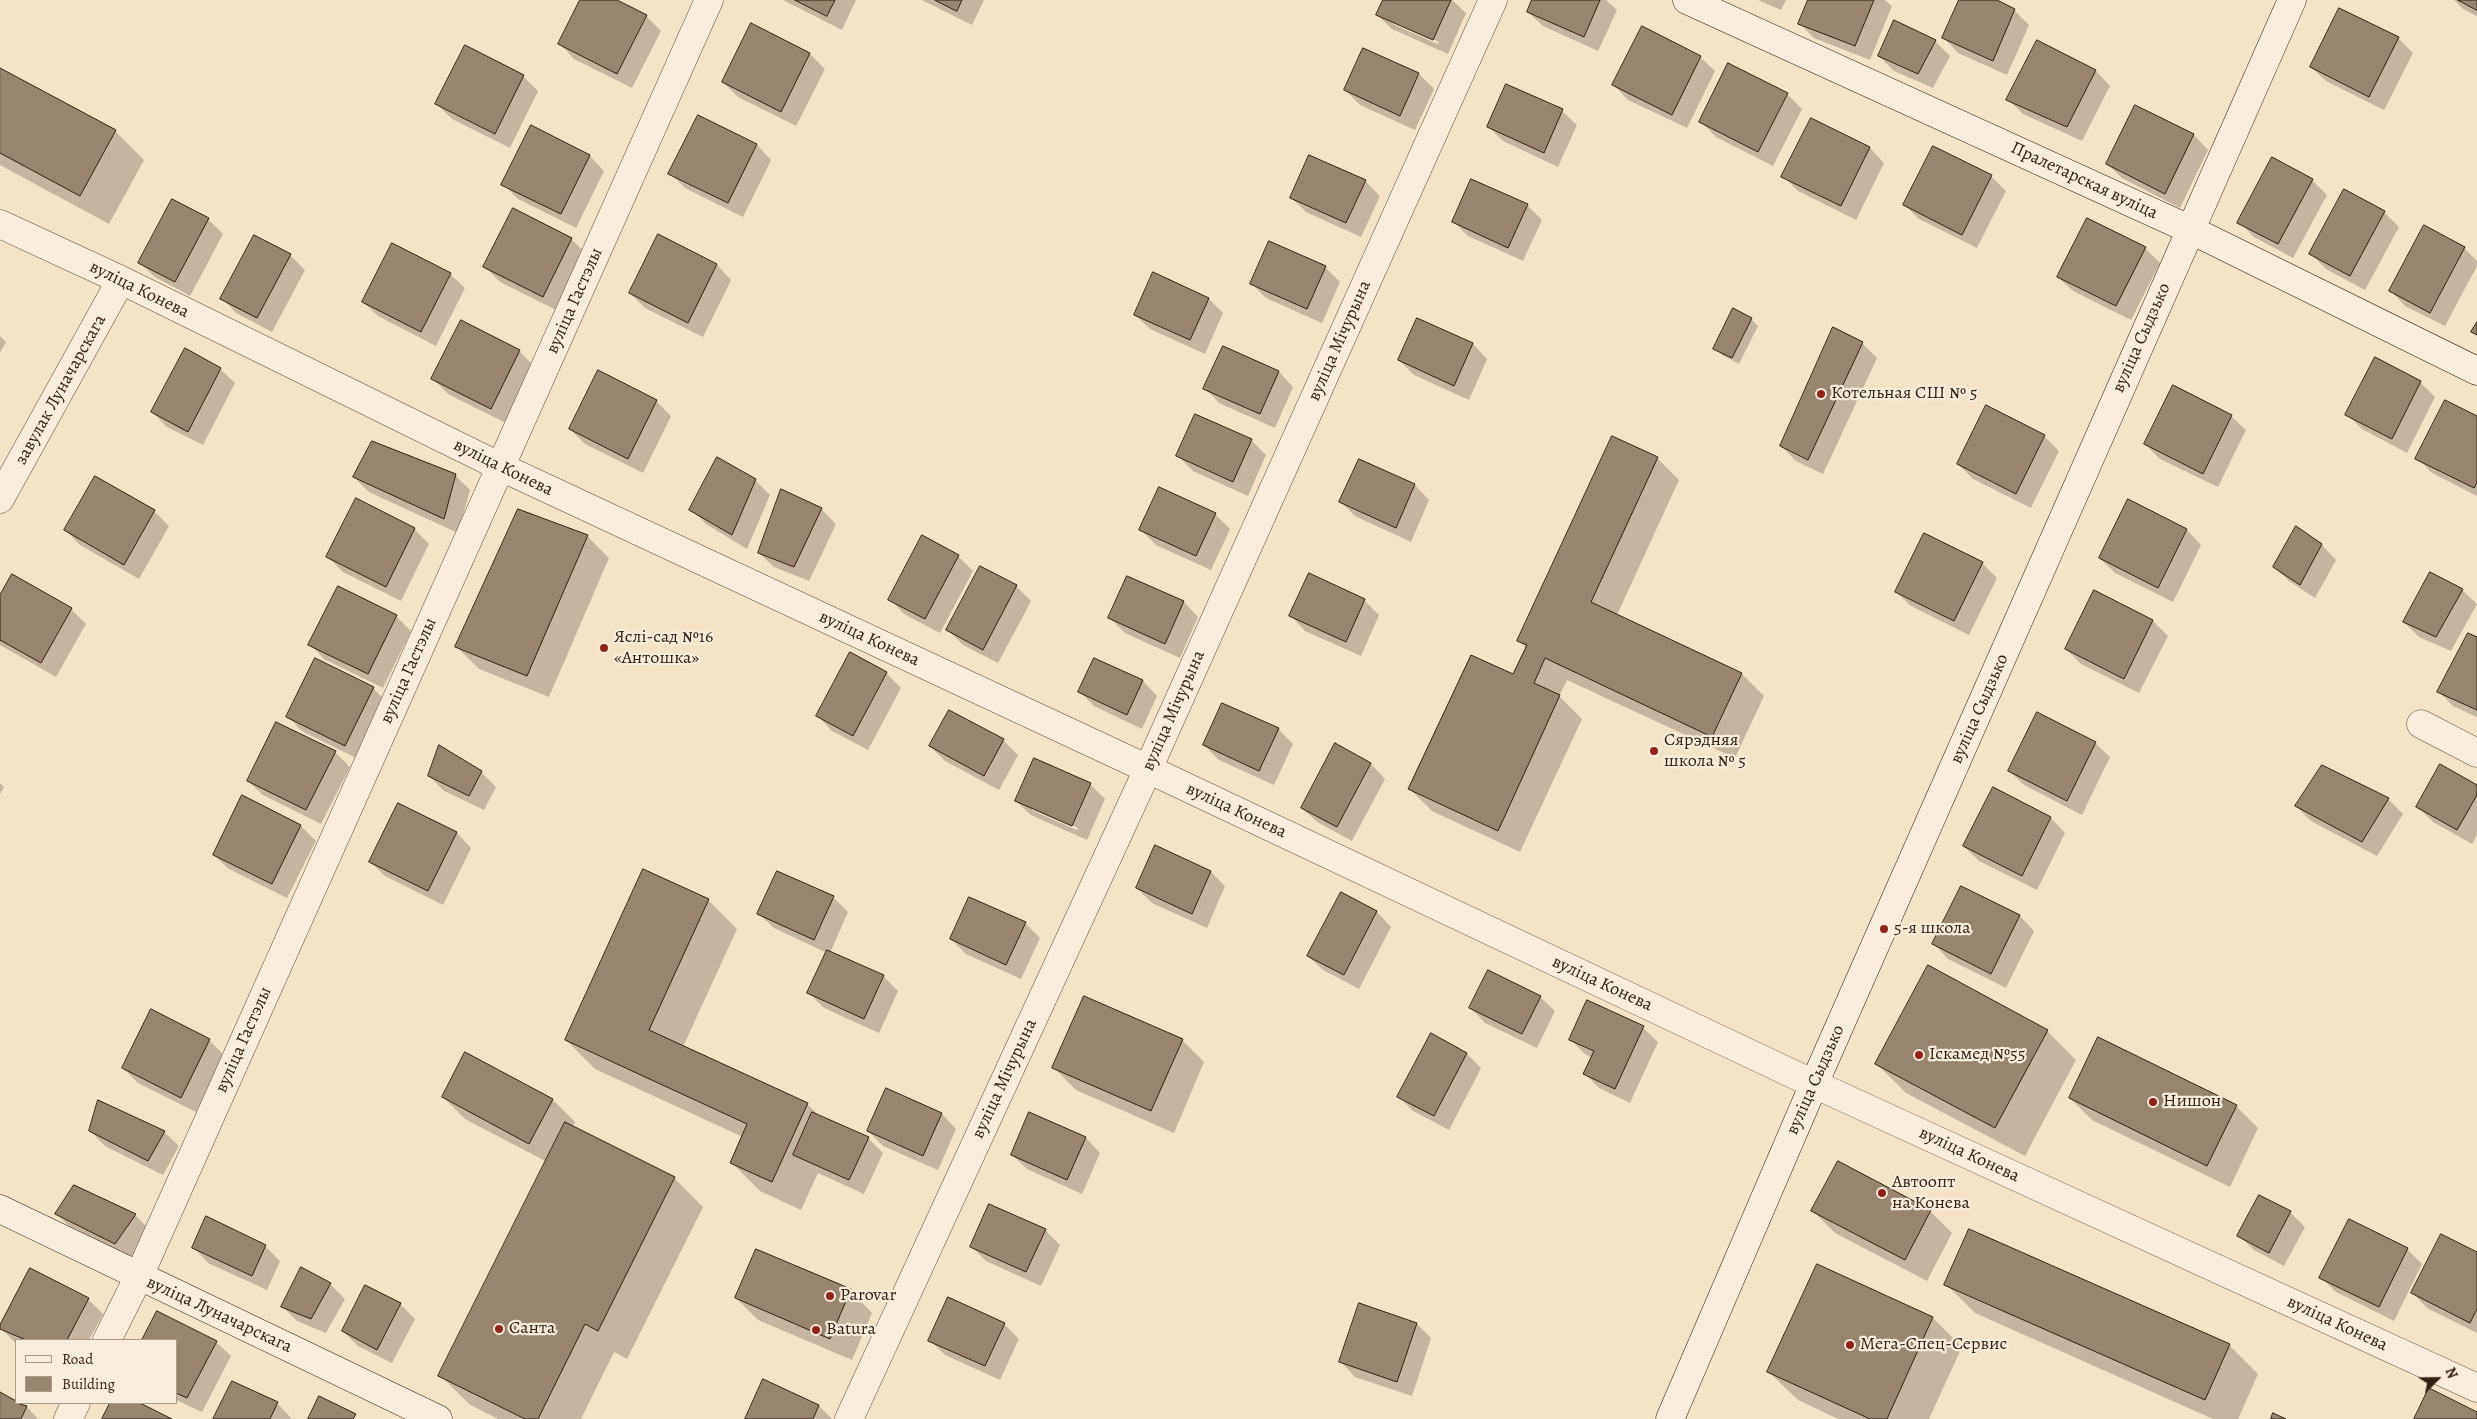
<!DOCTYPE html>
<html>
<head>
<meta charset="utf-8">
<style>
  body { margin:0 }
  #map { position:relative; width:2477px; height:1419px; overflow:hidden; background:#f5e3c6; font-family:Alegreya,serif }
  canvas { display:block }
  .legend { position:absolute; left:15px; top:1339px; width:162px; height:65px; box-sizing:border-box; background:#f8edda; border:1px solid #aa9b89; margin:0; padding:6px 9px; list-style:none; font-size:15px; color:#35200f }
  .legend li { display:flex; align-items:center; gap:10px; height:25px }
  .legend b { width:25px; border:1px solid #aa9b89 }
  .north { position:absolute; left:2412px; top:1354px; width:50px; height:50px; -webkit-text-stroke:4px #f8edda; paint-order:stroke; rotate:67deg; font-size:14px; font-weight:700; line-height:20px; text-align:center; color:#35200f }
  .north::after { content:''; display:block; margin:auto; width:18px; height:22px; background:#35200f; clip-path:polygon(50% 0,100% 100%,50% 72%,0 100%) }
</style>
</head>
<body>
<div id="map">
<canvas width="2477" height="1419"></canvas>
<ul class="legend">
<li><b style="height:6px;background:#f8edda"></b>Road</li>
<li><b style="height:14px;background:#99856e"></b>Building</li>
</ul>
<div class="north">N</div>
</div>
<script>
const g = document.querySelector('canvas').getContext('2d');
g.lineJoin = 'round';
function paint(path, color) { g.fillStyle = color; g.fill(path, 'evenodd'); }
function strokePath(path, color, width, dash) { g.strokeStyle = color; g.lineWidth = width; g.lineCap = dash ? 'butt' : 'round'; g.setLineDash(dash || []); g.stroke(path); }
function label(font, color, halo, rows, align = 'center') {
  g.font = font + ' Alegreya,serif'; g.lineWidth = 4.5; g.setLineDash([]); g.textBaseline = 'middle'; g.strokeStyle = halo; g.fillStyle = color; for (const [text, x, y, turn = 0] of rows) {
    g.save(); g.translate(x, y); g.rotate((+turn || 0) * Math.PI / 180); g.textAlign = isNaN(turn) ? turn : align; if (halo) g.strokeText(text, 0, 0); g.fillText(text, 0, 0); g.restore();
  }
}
paint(new Path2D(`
  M582,0h33l31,16 15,15 -29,57 -58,-29 -14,-15z
  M783,0h73l-14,30z
  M922,0h62l-12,25z
  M1384,0h68l14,13 -18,41 -56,-25 -15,-14zM1393,21l46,21 -1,2 -45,-20z
  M1534,0h72l11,10 -19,41 -55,-25 -15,-14z
  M1758,0h28l-5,10z
  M1809,0h76l7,6 -22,54 -56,-22 -15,-15z
  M1961,0h34l19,10 15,15 -22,50 -49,-22 -14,-15z
  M2454,0h23v16l-14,-7z
  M752,25l58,29 15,15 -29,57 -58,-29 -15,-15z
  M2398,38l15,15 -29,57 -58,-29 -15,-14z
  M1935,41l15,15 -17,32 -39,-17 -15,-15z
  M1363,49l56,25 15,15 -19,41 -55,-25 -15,-15z
  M1700,57l15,14 -28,57 -59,-28 -14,-15z
  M0,69l115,62 29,29 -35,64 -109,-59z
  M2096,71l14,15 -28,55 -59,-27 -15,-15z
  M523,76l15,15 -28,57 -58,-29 -15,-15z
  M1787,94l15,15 -29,57 -57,-29 -15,-15z
  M2136,106l58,29 14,15 -28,58 -58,-30 -15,-14z
  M1562,111l15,14 -19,42 -55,-26 -14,-14z
  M699,116l58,29 14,15 -28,57 -58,-29 -15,-15z
  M1812,119l58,29 14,15 -28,57 -58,-29 -15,-15z
  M532,127l58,29 14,15 -28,57 -58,-29 -15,-15z
  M1991,176l15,15 -29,57 -58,-29 -14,-14z
  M2312,180l15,15 -34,63 -39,-21 -15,-15z
  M1365,181l15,15 -19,41 -55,-25 -15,-15z
  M1527,205l15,15 -19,41 -55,-25 -15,-15z
  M2384,212l15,15 -34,63 -39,-21 -15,-15z
  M208,219l15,15 -33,62 -35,-19 -15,-14z
  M571,239l15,14 -28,58 -58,-29 -15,-15z
  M2145,248l15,15 -29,57 -58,-29 -15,-14z
  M2464,248l13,13v5l-32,60 -40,-20 -14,-15z
  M290,255l15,15 -33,62 -36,-19 -14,-15z
  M717,265l14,15 -28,57 -58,-29 -15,-15z
  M1325,267l15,15 -18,41 -56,-25 -15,-15z
  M450,274l15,14 -29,58 -58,-30 -15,-14z
  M1209,299l14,14 -18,41 -55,-25 -15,-14z
  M1751,319l7,7 -19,38 -17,-9 -7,-7z
  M0,336l6,6 -6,11z
  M1862,343l15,15 -54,116 -27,-13 -15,-15z
  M1473,344l14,15 -18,41 -55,-25 -15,-15z
  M1223,347l56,25 14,15 -18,41 -56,-25 -14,-15z
  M519,351l15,15 -28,57 -58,-29 -15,-15z
  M220,369l15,14 -32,62 -36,-18 -15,-15z
  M2420,382l15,15 -28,56 -45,-24 -15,-15z
  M656,401l15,15 -28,57 -58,-29 -15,-15z
  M2231,416l15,14 -28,57 -58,-28 -15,-15z
  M2477,417v79l-45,-23 -15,-15z
  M2044,436l15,15 -28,57 -58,-29 -15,-15z
  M1251,440l15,15 -18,41 -55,-25 -15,-15z
  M1657,458l22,22 -62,135 125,59 22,22 -29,62 -168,-78 -8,16 23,23 -62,133 -88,-41 -22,-22 104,-113 13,-27 -9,-9z
  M1359,461l56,24 14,15 -18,42 -56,-26 -14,-14z
  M455,475l15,15 -12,43 -89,-41 -15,-15z
  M755,480l15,15 -23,54 -41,-25 -15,-15z
  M2129,501l58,29 14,15 -28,57 -58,-29 -15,-15z
  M821,509l15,15 -27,57 -35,-14 -15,-14z
  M154,511l15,15 -30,53 -59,-34 -15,-15z
  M1215,514l15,15 -19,41 -55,-25 -15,-15z
  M414,529l15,15 -28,57 -58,-29 -15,-15z
  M587,536l22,22 -60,139 -70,-28 -22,-22z
  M2322,545l14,15 -21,38 -26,-17 -15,-14z
  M958,556l15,15 -33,62 -36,-19 -14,-15z
  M1982,563l15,15 -28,57 -58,-29 -15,-14z
  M12,576l59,33 15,15 -30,53 -56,-32v-48z
  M1128,577l56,25 14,15 -18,41 -55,-25 -15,-15z
  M1016,586l15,15 -33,62 -35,-18 -15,-15z
  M2462,590l15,14 -26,47 -32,-14 -15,-15z
  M2095,592l58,29 15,15 -29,57 -58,-29 -15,-15z
  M1364,600l15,15 -18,41 -56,-25 -14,-15z
  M396,616l15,15 -28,57 -59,-29 -14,-15z
  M2477,638v79l-24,-11 -14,-14z
  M1095,659l48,22 14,15 -15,33 -48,-23 -15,-15z
  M886,673l15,15 -33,62 -36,-19 -14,-15z
  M373,688l15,15 -28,57 -58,-29 -15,-15z
  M1278,729l15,15 -19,41 -55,-25 -15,-15z
  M1003,740l15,15 -19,35 -54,-29 -15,-15z
  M2095,743l15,14 -28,58 -58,-30 -15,-14z
  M1335,745l36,19 14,15 -33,62 -35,-19 -15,-14z
  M335,752l15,15 -29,57 -58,-29 -15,-14z
  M2322,766l66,33 15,15 -26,42 -66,-35 -15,-15z
  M481,772l15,15 -12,23 -40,-19 -15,-15z
  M0,783l4,4 -4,7z
  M1090,784l15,15 -18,41 -56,-25 -15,-14zM1032,807l46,21 -1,2 -45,-20z
  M2477,787v48l-5,9 -39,-22 -15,-15z
  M1993,789l58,29 14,15 -28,57 -58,-29 -15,-15z
  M243,797l58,29 15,15 -29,57 -58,-29 -15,-14z
  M399,805l58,28 14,15 -28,57 -58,-29 -15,-14z
  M1211,872l14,14 -18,42 -55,-25 -15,-15z
  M1962,887l58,29 14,15 -28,57 -58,-29 -14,-15z
  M1341,894l36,18 14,15 -32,62 -36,-19 -15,-14z
  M833,897l15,15 -18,41 53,23 15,15 -19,42 -55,-25 -15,-15 18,-40 -53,-25 -15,-14z
  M708,900l29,29 -54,118 124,57 14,13 47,21 15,15 -19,41 -46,-21 -17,37 -41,-19 -29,-29 12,-25 -148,-68 -29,-29z
  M1025,923l15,15 -19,41 -55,-25 -15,-15z
  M1540,997l15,14 -18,37 -52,-25 -14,-15z
  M1643,1028l15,14 -28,61 -31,-15 -14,-14 7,-16 -7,-4 -15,-15z
  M2047,1031l29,29 -51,96 -119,-63 -29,-29z
  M209,1040l15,15 -28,57 -58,-29 -15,-15z
  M1182,1040l22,22 -30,71 -98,-43 -22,-22z
  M1467,1054l14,14 -32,62 -36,-19 -14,-14z
  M887,1089l55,25 14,15 -18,41 -55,-24 -15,-15z
  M443,1097l110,3 22,22 -3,5 102,51 29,29 -76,152 -13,-7 -33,67h-83l-29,-15 -29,-29 107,-213 -82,-43z
  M2070,1098l166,8 22,22 -28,59 -138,-67z
  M1030,1113l56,25 14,15 -18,41 -55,-25 -15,-14z
  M90,1131l74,1 15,14 -16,29 -58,-29z
  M1813,1211h117l22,22 -25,48 -92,-48z
  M2290,1212l15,15 -21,39 -30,-16 -15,-14z
  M57,1214l78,1 15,15 -20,28 -58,-29z
  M1045,1230l15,15 -19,41 -55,-25 -15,-15z
  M265,1246l15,15 -13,29 -59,-27 -14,-15z
  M2407,1249l15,15 -28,57 -58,-29 -15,-15z
  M2477,1254v79l-50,-25 -14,-15z
  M1818,1265l115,53 29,29 -33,72h-91l-40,-19 -29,-28z
  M330,1284l15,15 -19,34 -29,-12 -15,-15z
  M1946,1284l283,61 29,29 -20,45h-25l-238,-106z
  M850,1290l22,23 -20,47 -94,-40 -22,-22z
  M88,1299l15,15 -14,26h-73v3l-16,-15z
  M400,1304l15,15 -23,44 -34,-17 -15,-15z
  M158,1313l58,29 15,14 -29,56 -26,-12v-60h-32z
  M1004,1324l15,15 -19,41 -55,-25 -15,-15z
  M1417,1324l14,14 -19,58 -57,-19 -14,-15z
  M233,1383l45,21 14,15h-77z
  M0,1394l27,13 11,12h-38z
  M819,1406l13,13h-86z`), '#0003');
const building = new Path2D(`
  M580,0h37l30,15 -30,59 -59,-30z
  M795,0h40l-8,16z
  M935,0h27l-5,11z
  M1383,0h68l-18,40 -57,-25z
  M1532,0h68l-16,37 -57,-25z
  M1808,0h66l-19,46 -57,-22z
  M1959,0h38l18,9 -22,52 -51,-23z
  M2458,0h19v10z
  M2339,8l60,29 -30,60 -59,-30z
  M1894,20l42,20 -18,34 -40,-18z
  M751,23l59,30 -29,59 -59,-30z
  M1642,26l59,30 -29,59 -60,-30z
  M2037,40l59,30 -29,57 -61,-27z
  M465,45l59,30 -29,59 -60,-30z
  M1363,48l56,25 -19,43 -56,-26z
  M1728,63l60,30 -30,59 -59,-30z
  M0,68l116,62 -36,66 -80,-43z
  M1506,84l57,25 -19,44 -57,-26z
  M2135,105l59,29 -29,60 -59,-30z
  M698,115l59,29 -29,59 -60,-29z
  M1811,118l59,29 -29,59 -60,-29z
  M531,125l59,30 -29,59 -60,-29z
  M1933,146l59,29 -30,60 -59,-30z
  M1309,155l57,25 -20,43 -56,-25z
  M2272,157l41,22 -35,65 -41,-21z
  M1471,179l57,25 -20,44 -56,-26z
  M2344,189l41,22 -35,65 -41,-22z
  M172,199l37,19 -34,64 -37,-19z
  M513,208l59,30 -29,59 -60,-30z
  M2087,218l59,29 -30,59 -59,-29z
  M2424,225l41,22 -35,66 -41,-22z
  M658,234l59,30 -29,59 -59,-30z
  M254,235l37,19 -34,64 -37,-19z
  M1269,241l57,25 -19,43 -57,-25z
  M392,243l59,30 -30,59 -59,-30z
  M1153,272l56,26 -19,42 -56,-25z
  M1733,308l19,10 -20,40 -19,-9z
  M1417,318l56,25 -19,43 -56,-26z
  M461,320l59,30 -29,59 -60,-30z
  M2477,322v13l-6,-3z
  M1833,327l30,15 -55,118 -28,-14z
  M1223,346l56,25 -19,43 -57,-25z
  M185,348l36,20 -33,64 -37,-20z
  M2375,357l46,24 -29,58 -47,-24z
  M598,370l59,30 -29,59 -59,-30z
  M2173,385l59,30 -29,59 -59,-30z
  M2445,400l32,16v67l-3,5 -59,-29z
  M1986,405l59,30 -29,59 -59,-30z
  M1195,414l57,25 -19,43 -57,-26z
  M1612,436l46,21 -67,145 151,71 -30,64 -167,-79 -11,25 26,12 -62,136 -90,-42 63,-134 42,19 14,-29 -10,-4z
  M372,441l84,33 -12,45 -91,-42z
  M717,457l39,22 -24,56 -43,-25z
  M1359,459l56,25 -19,44 -57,-26z
  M95,476l60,34 -31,55 -60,-35z
  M1159,487l57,26 -20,43 -57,-26z
  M781,489l41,19 -28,59 -36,-14z
  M356,498l59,30 -29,59 -60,-30z
  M2128,499l59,30 -29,59 -59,-30z
  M518,509l70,26 -61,141 -72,-29z
  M2296,526l26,18 -22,41 -27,-18z
  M1924,533l59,29 -29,59 -59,-29z
  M922,535l37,20 -34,64 -37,-19z
  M980,566l37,19 -34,65 -37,-20z
  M2430,572l33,17 -27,48 -33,-15z
  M1309,573l56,26 -19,43 -57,-26z
  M12,574l60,34 -31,55 -41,-23v-45z
  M1127,576l57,25 -19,43 -57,-26z
  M338,586l59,29 -29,59 -60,-29z
  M2094,590l59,30 -29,59 -59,-30z
  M2468,633l9,4v73l-40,-18z
  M850,652l37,20 -34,64 -37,-20z
  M315,658l59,29 -29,59 -59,-29z
  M1094,658l49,22 -16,35 -49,-23z
  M1222,703l57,25 -20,43 -56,-26z
  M949,710l55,29 -20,37 -55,-30z
  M2037,712l59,30 -29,59 -59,-30z
  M276,722l60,29 -30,59 -59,-29z
  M1335,743l36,20 -34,64 -36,-19z
  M439,745l43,26 -13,25 -41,-20z
  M1034,758l57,25 -19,43 -57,-25z
  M2440,764l37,21v10l-20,35 -41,-23z
  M2322,765l67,33 -27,44 -67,-36z
  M1993,787l58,30 -29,59 -59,-30z
  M242,795l59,30 -29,59 -59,-29z
  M398,803l59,29 -29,59 -59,-29z
  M1155,845l56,26 -19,43 -56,-26z
  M643,869l66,30 -60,131 159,73 -36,79 -42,-19 17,-39 -182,-84z
  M777,871l57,25 -20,44 -57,-26z
  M1961,886l59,29 -29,59 -59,-30z
  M1341,892l36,19 -33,64 -37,-19z
  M969,897l57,25 -20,43 -56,-26z
  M827,950l57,25 -20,44 -57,-26z
  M1928,965l120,65 -53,98 -120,-64z
  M1488,970l53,26 -19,38 -53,-26z
  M1084,996l99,43 -32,72 -99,-43z
  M1587,1000l57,26 -29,63 -32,-15 11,-23 -25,-11z
  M151,1009l59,30 -29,59 -59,-30z
  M1431,1033l36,20 -33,63 -37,-19z
  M2098,1037l139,68 -30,61 -138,-68z
  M465,1052l88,47 -24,45 -87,-47z
  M886,1088l56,25 -19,43 -56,-25z
  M98,1100l67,31 -17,30 -59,-30z
  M812,1112l57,25 -20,43 -56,-25z
  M1029,1112l57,25 -19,43 -56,-25z
  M565,1122l110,55 -77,154 -13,-7 -47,95h-13l-87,-43z
  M1838,1161l93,49 -26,50 -94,-49z
  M74,1185l62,29 -21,30 -60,-30z
  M2259,1195l32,16 -22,42 -32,-17z
  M989,1204l57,25 -20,43 -56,-25z
  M206,1216l60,29 -14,31 -60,-28z
  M2349,1219l59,29 -29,59 -60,-29z
  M1969,1229l261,115 -25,56 -261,-115z
  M2441,1234l36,18v57l-7,14 -59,-30z
  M756,1249l95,40 -21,50 -95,-41z
  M1817,1264l116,53 -46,102h-17l-103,-47z
  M301,1267l30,16 -20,36 -30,-12z
  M30,1268l59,30 -22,42h-41l-26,-11v-4z
  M365,1285l36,18 -24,47 -35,-19z
  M948,1297l57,26 -20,43 -57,-25z
  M1359,1303l58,20 -20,59 -58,-20z
  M157,1311l60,30 -30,57 -11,-5v-53h-34z
  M763,1379l56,26 -6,14h-68z
  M232,1381l46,21 -8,17h-57z
  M2429,1388l48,24v7h-63z
  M0,1392l16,9v2l11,3 -6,13h-21z
  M319,1396l37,18 -3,5h-45z
  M110,1403h30l32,16h-70z
  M2273,1413l13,6h-15z`);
paint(building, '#99856e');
strokePath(building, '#35200f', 1);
const street = new Path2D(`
  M0,224l121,56 380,187 647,302 666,315 663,304
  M0,499l121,-219
  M2421,724l56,29
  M107,1340l32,-64 570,-1276
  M68,1419l8,-16
  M849,1419l299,-650 345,-769`);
const secondary = new Path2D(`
  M1687,0l502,229 288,142
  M0,1209l438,210
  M1670,1419l144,-335 478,-1084`);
strokePath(street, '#65513d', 29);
strokePath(secondary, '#35200f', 29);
strokePath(street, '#f8edda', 28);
strokePath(secondary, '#f8edda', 28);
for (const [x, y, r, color] of [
  [1821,394,5,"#8f2418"],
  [604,648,5,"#8f2418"],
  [1654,751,5,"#8f2418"],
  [1884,929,5,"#8f2418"],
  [1919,1055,5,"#8f2418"],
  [2153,1102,5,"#8f2418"],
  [1882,1193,5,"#8f2418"],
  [830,1296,5,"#8f2418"],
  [499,1329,5,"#8f2418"],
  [816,1330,5,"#8f2418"],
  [1850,1345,5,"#8f2418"]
]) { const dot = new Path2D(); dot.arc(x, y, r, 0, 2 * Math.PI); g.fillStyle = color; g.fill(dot); strokePath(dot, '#f8edda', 2); }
label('18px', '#35200f', '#f8edda', [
  ["Пралетарская вуліца",2084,181,25],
  ["вуліца Конева",139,290,26],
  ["вуліца Гастэлы",575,301,-66],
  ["вуліца Сыдзько",2142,338,-66],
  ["вуліца Мічурына",1340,341,-66],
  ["завулак Луначарскага",61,390,-61],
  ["вуліца Конева",503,468,26],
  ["вуліца Конева",869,639,25],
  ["вуліца Гастэлы",409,671,-66],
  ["вуліца Сыдзько",1980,709,-66],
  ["вуліца Мічурына",1174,711,-66],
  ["вуліца Конева",1236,811,25],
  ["вуліца Конева",1602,984,25],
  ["вуліца Гастэлы",244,1040,-66],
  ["вуліца Мічурына",1005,1079,-65],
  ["вуліца Сыдзько",1816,1080,-66],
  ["вуліца Конева",1969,1155,25],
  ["вуліца Луначарскага",219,1315,25],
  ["вуліца Конева",2337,1324,25]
]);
label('18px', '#35200f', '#f8edda', [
  ["Котельная СШ № 5",1831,394],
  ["Яслі-сад №16",614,638],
  ["«Антошка»",614,659],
  ["Сярэдняя",1664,741],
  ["школа № 5",1664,762],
  ["5-я школа",1894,929],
  ["Іскамед №55",1929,1055],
  ["Нишон",2163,1102],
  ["Автоопт",1892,1183],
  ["на Конева",1892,1204],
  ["Parovar",840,1296],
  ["Санта",509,1329],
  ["Batura",826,1330],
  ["Мега-Спец-Сервис",1860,1345]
], 'left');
</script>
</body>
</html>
